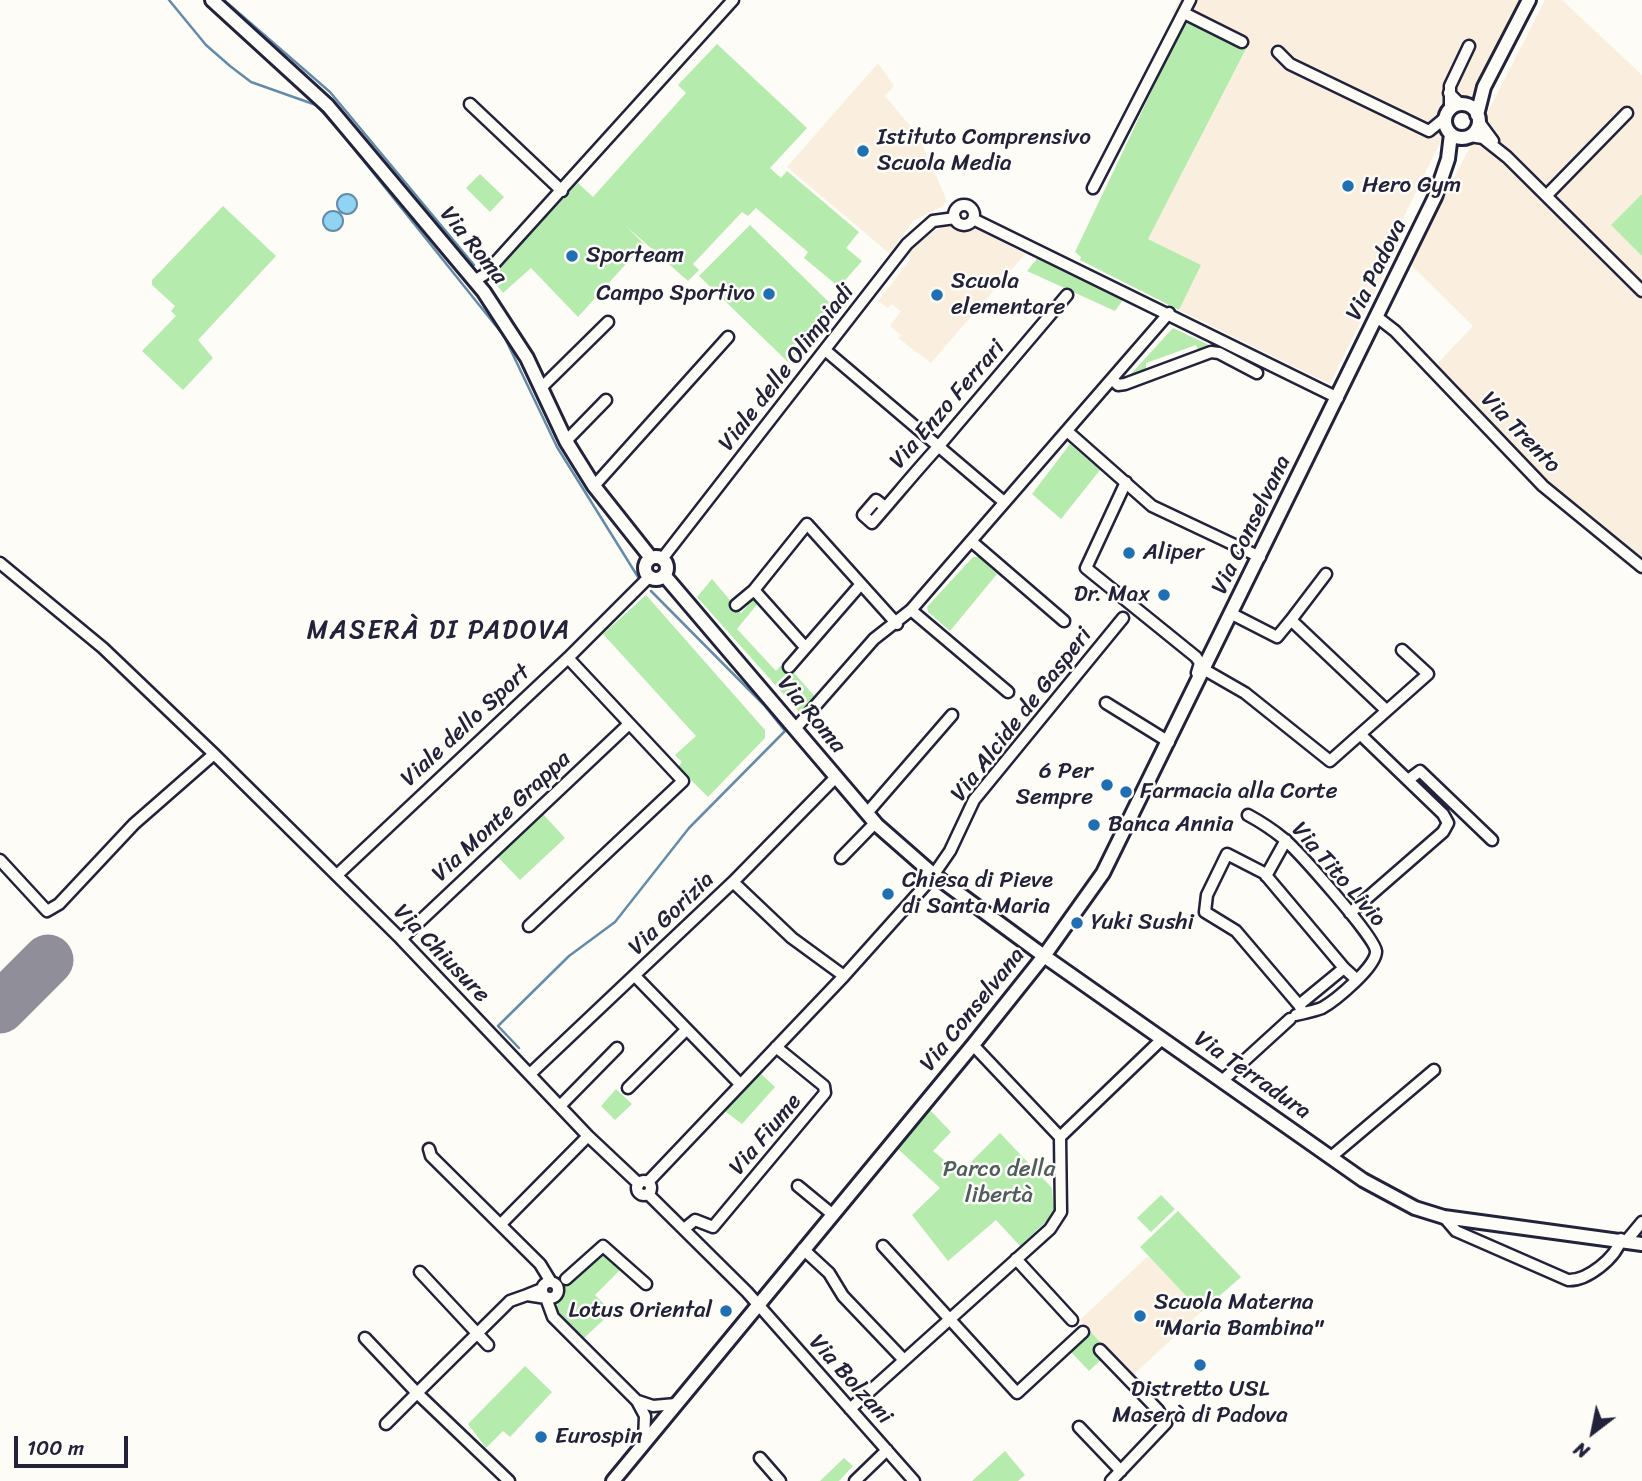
<!DOCTYPE html>
<html>
<head>
<meta charset="utf-8">
<style>
  body { margin:0 }
  #map { position:relative; width:1642px; height:1481px; overflow:hidden; background:#fdfcf7; font-family:Sriracha,sans-serif }
  canvas { display:block }
  .north { position:absolute; left:1558px; top:1397px; width:70px; height:70px; -webkit-text-stroke:5px #fdfcf7; paint-order:stroke; rotate:212deg; font-size:19px; font-weight:700; line-height:28px; text-align:center; color:#22223b }
  .north::after { content:''; display:block; margin:auto; width:24px; height:32px; background:#22223b; clip-path:polygon(50% 0,100% 100%,50% 72%,0 100%) }
  .scale { position:absolute; left:14px; top:1436px; width:114px; height:32px; box-sizing:border-box; border:4px solid #22223b; border-top:0; padding-left:9px; font-size:21px; line-height:24px; white-space:nowrap; color:#22223b; -webkit-text-stroke:5px #fdfcf7; paint-order:stroke }
</style>
</head>
<body>
<div id="map">
<canvas width="1642" height="1481"></canvas>
<div class="north">N</div>
<div class="scale">100 m</div>
</div>
<script>
const g = document.querySelector('canvas').getContext('2d');
g.lineJoin = 'round';
function paint(path, color) { g.fillStyle = color; g.fill(path, 'evenodd'); }
function strokePath(path, color, width, dash) { g.strokeStyle = color; g.lineWidth = width; g.lineCap = dash ? 'butt' : 'round'; g.setLineDash(dash || []); g.stroke(path); }
function label(font, color, halo, rows, align = 'center') {
  g.font = font + ' Sriracha,sans-serif'; g.lineWidth = 5; g.setLineDash([]); g.textBaseline = 'middle'; g.strokeStyle = halo; g.fillStyle = color; for (const [text, x, y, turn = 0] of rows) {
    g.save(); g.translate(x, y); g.rotate((+turn || 0) * Math.PI / 180); g.textAlign = isNaN(turn) ? turn : align; if (halo) g.strokeText(text, 0, 0); g.fillText(text, 0, 0); g.restore();
  }
}
paint(new Path2D(`
  M1179,0h341l-43,88 -17,18 -15,26 -45,93 -1,18 -69,141 -151,-74 22,-45 -53,-26 98,-189 -73,-38z
  M1545,0h17l80,75v487l-92,-77 -114,-120 37,-39 -63,-62z
  M878,63l16,23 -9,10 33,39 28,63 -3,8 -30,15 -23,33 -103,-87z
  M948,224l24,2 53,28 -94,109 -33,-25 3,-3 -11,-9 11,-15 -10,-7 -3,4 -10,-7 32,-41 -1,-7 14,-16z
  M1148,1256l53,56 -69,64 -52,-56z`), '#faefde');
paint(new Path2D(`
  M1186,19l60,30 -98,190 53,26 -22,45 -99,-50 1,-3 -6,-5z
  M717,44l90,84 -37,40 11,10 6,-7 72,61 -13,16 16,13 -23,26 -35,-29 4,-6 -52,-44 -8,8 -6,-4 -49,52 6,6 -11,11 -62,-55 18,18 -66,73 -47,-49 -28,25 -13,-16 88,-94 15,14 93,-104 -8,-8z
  M480,174l24,23 -14,15 -24,-24z
  M1642,194v62l-31,-31z
  M223,206l53,50 -78,84 15,18 -30,32 -41,-39 34,-35 -5,-5 4,-5 -23,-21v-5z
  M750,225l88,86 -50,51 -89,-86z
  M1040,255l85,42 -10,14 -88,-40z
  M1173,328l38,18 -13,4 -2,-5 -50,18v7l-16,5z
  M1070,444l30,26 -39,49 -29,-25z
  M973,557h6l18,17 -47,57 -22,-19 -1,-5z
  M712,579l29,34 14,-16 4,5 -22,27 39,42 22,-26 3,4 -12,18 27,31 -14,17 -105,-118z
  M646,595l119,135v8l-57,59 -30,-30 4,-5 -7,-7 21,-19 -93,-102z
  M542,813l23,25 -45,42 -23,-24z
  M758,1071l17,16 -33,37 -20,-15z
  M616,1089l16,15 -17,16 -14,-14z
  M929,1109l22,23 -18,19 22,18 12,-3 33,-33 52,55 2,26 -34,32 -24,-26 -48,41 -36,-46 28,-27 -43,-40z
  M1161,1195l14,14 -24,23 -14,-14z
  M1178,1211l63,66 -40,35 -61,-65z
  M602,1250l20,18 -27,27 17,17 -28,26 -27,-27c-2,-22 29,-47 45,-61z
  M1091,1332l18,20 -20,19 -18,-19z
  M525,1366l27,26 -42,45 -7,-6 -17,17 -18,-24z
  M1005,1451l20,24 -7,6h-46z
  M844,1458l9,8 -14,15h-19z`), '#b5ebad');
const water = new Path2D(`
  M337 204a10 10 0 1 1 20 0a10 10 0 1 1-20 0Z
  M323 221a10 10 0 1 1 20 0a10 10 0 1 1-20 0Z`);
paint(water, '#90d3f2');
strokePath(water, '#648ca9', 2);
strokePath(new Path2D(`
  M169,0l37,45 24,21 21,16 65,23 27,30 161,201 53,111 81,130
  M224,0l106,92 144,173
  M519,1048l-21,-22 71,-70 46,-34 74,-94 96,-97 -21,-26 -113,-114`), '#648ca9', 2.5);
strokePath(new Path2D(`
  M0,1008l48,-48`), '#908f99', 51);
const minor = new Path2D(`
  M1184,13l58,29
  M1278,52l12,12 139,67 17,-14
  M1449,93l12,12
  M470,104l92,87
  M1450,110v-24l19,-40
  M1479,122l14,19
  M1470,136l13,2 24,19 135,134
  M1093,188l97,-188
  M1547,195l80,-82
  M954 215a10 10 0 1 1 20 0a10 10 0 1 1-20 0Z
  M973,219l365,179
  M475,280l9,-5 249,-275
  M1377,317l18,14 148,155 99,81
  M825,350l179,152
  M1112,379l6,6 7,-1 86,-32 8,1 38,20
  M541,388l67,-66
  M1067,431l85,75 108,51
  M566,441l40,-41
  M1126,482l-40,86 110,89 4,6 -3,10
  M594,486l134,-149
  M885,507l-9,-7 -13,15 9,8c22,-25 43,-51 66,-76l129,-152
  M971,541l93,80
  M662,559l245,-315 26,-23 22,-3
  M0,563l103,85 111,106 187,185 187,197 51,48
  M736,605l18,-15
  M911,610l97,82
  M1232,614l45,23 14,-17 95,90
  M1291,620l35,-46
  M805,647l-51,-57 53,-66 90,100
  M789,667l72,-83
  M1205,670l40,23 85,68 98,-87 -26,-24
  M1106,703l63,39
  M795,729l79,-90 37,-29 258,-297
  M1408,780l12,-9 72,69
  M867,813l85,-98
  M1248,815c13,7 25,15 36,24 14,12 91,98 92,112 1,15 -40,49 -54,57 -8,3 -18,5 -26,7
  M841,858l34,-35
  M0,860l47,51 12,-7 75,-80 80,-70
  M337,875l231,-217 82,-82
  M1266,876l20,-36
  M733,882l59,56 52,38
  M1350,913l93,-81 5,-9 -5,-9 -81,-78
  M529,926l154,-145 -115,-123
  M401,939l228,-215
  M635,976l105,108
  M1299,1005l-63,-74 -31,-19 2,-17 20,-41 37,19 80,95
  M1301,1009l-2,-4 45,-37 12,11
  M530,1074l203,-192 103,-105
  M1222,1081l68,-62
  M628,1088l58,-58
  M560,1106l57,-58
  M1060,1137l102,-98
  M429,1149l2,7 109,108 11,18
  M1331,1157l103,-87
  M637 1188a7 7 0 1 1 14 0a7 7 0 1 1-14 0Z
  M648,1182l196,-206 86,-96 20,-29 24,-51 149,-182
  M798,1186l34,28
  M648,1194l99,98 167,189
  M1444,1217l12,14 112,49c19,1 48,-22 53,-41
  M501,1224l87,-88
  M684,1229l11,-9 18,7 112,-134 -1,-7 -48,-39
  M1627,1240l15,-18
  M883,1246l134,147 66,-61
  M803,1249l26,24 14,23 61,64
  M1016,1259l56,61
  M420,1272l68,73
  M566,1279l37,-33 43,38
  M542 1290a8 8 0 1 1 16 0a8 8 0 1 1-16 0Z
  M542,1289l-15,6 19,3 7,19 84,84 8,15 -1,26
  M365,1338l52,55 -31,31
  M1100,1350l58,60 8,13 -55,58
  M638,1401l15,5 23,-2
  M850,1409l200,-180 11,-17 -1,-75 -87,-92
  M1079,1427l42,44
  M760,1458l20,23
  M509,1481l-92,-88 93,-92 17,-6
  M855,1481l32,-31`);
const major = new Path2D(`
  M212,0l116,106 156,186 43,66 39,83 28,45 57,72
  M1445 121a17 17 0 1 1 34 0a17 17 0 1 1-34 0Z
  M1477,115l7,-28 45,-87
  M645 568a11 11 0 1 1 22 0a11 11 0 1 1-22 0Z
  M664,575l213,250 57,50 110,81 319,224 52,28 29,9 198,27
  M613,1481l360,-436 71,-89 59,-83 332,-676 13,-38 3,-25`);
strokePath(minor, '#22223b', 15);
strokePath(major, '#22223b', 18);
strokePath(minor, '#fdfcf7', 10);
strokePath(major, '#fdfcf7', 12);
for (const [x, y, r, color] of [
  [863,151,7,"#1f6fb2"],
  [1348,186,7,"#1f6fb2"],
  [572,256,7,"#1f6fb2"],
  [769,294,7,"#1f6fb2"],
  [937,295,7,"#1f6fb2"],
  [1129,553,7,"#1f6fb2"],
  [1164,595,7,"#1f6fb2"],
  [1107,785,7,"#1f6fb2"],
  [1126,792,7,"#1f6fb2"],
  [1094,825,7,"#1f6fb2"],
  [888,894,7,"#1f6fb2"],
  [1077,923,7,"#1f6fb2"],
  [726,1311,7,"#1f6fb2"],
  [1140,1316,7,"#1f6fb2"],
  [1200,1365,7,"#1f6fb2"],
  [541,1437,7,"#1f6fb2"]
]) { const dot = new Path2D(); dot.arc(x, y, r, 0, 2 * Math.PI); g.fillStyle = color; g.fill(dot); strokePath(dot, '#fdfcf7', 2.5); }
label('23px', '#22223b', '#fdfcf7', [
  ["Istituto Comprensivo",877,138],
  ["Scuola Media",877,164],
  ["Hero Gym",1362,186],
  ["Sporteam",586,256],
  ["Scuola",951,282],
  ["elementare",951,308],
  ["Campo Sportivo",755,294,"right"],
  ["Aliper",1143,553],
  ["Dr. Max",1150,595,"right"],
  ["6 Per",1093,772,"right"],
  ["Sempre",1093,798,"right"],
  ["Farmacia alla Corte",1140,792],
  ["Banca Annia",1108,825],
  ["Chiesa di Pieve",902,881],
  ["di Santa Maria",902,907],
  ["Yuki Sushi",1091,923],
  ["Scuola Materna",1154,1303],
  ["\"Maria Bambina\"",1154,1329],
  ["Lotus Oriental",712,1311,"right"],
  ["Distretto USL",1200,1390,"center"],
  ["Maserà di Padova",1200,1416,"center"],
  ["Eurospin",555,1437]
], 'left');
label('23px', '#22223b', '#fdfcf7', [
  ["Via Roma",473,246,51],
  ["Via Padova",1377,270,-64],
  ["Viale delle Olimpiadi",787,368,-52],
  ["Via Enzo Ferrari",948,405,-49],
  ["Via Trento",1520,433,46],
  ["Via Conselvana",1252,525,-64],
  ["Via Roma",811,715,50],
  ["Via Alcide de Gasperi",1022,715,-52],
  ["Viale dello Sport",466,726,-43],
  ["Via Monte Grappa",502,817,-43],
  ["Via Tito Livio",1338,875,49],
  ["Via Gorizia",672,914,-44],
  ["Via Chiusure",441,954,46],
  ["Via Conselvana",973,1010,-51],
  ["Via Terradura",1252,1076,35],
  ["Via Fiume",766,1135,-50],
  ["Via Bolzani",850,1380,48]
]);
label('23px', '#4e5e5d', '#fdfcf7', [
  ["Parco della",999,1170],
  ["libertà",999,1196]
]);
g.letterSpacing = '2px';
label('26px', '#22223b', '#fdfcf7', [
  ["MASERÀ DI PADOVA",439,631]
]);
g.letterSpacing = '0px';
</script>
</body>
</html>
